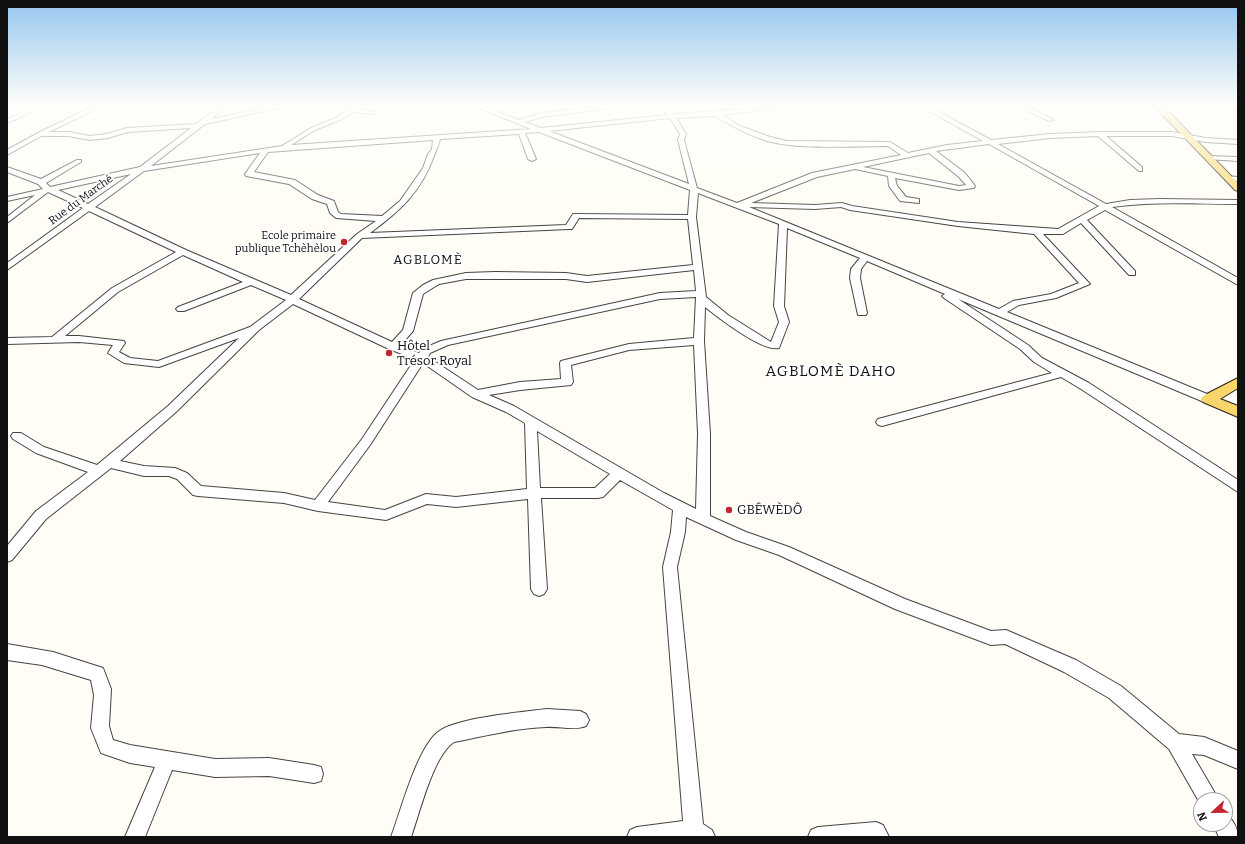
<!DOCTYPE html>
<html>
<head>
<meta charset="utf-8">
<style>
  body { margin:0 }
  #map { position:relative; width:1245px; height:844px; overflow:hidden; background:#fffdf5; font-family:Bitter,serif }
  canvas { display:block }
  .frame { position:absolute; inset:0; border:8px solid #111; pointer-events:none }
  .north { position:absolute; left:1193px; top:792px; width:40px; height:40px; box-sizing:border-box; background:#fff; border:1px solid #a0a0a0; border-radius:50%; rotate:248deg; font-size:11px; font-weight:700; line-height:16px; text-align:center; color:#111 }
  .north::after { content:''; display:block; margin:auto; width:14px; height:18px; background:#c4262e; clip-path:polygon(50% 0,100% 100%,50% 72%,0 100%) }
</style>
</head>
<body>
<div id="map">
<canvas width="1245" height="844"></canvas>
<div class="frame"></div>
<div class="north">N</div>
</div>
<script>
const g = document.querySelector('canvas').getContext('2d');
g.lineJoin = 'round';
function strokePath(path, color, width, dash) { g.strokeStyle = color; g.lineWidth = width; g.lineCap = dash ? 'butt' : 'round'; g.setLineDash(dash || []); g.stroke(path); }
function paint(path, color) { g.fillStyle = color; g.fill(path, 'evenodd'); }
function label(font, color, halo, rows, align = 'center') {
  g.font = font + ' Bitter,serif'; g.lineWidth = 4; g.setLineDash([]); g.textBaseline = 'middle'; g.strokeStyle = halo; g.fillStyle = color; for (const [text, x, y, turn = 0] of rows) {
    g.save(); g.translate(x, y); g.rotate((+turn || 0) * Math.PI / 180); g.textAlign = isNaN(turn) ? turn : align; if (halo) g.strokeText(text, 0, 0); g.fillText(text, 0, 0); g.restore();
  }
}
const minor = new Path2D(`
  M31,106h7l-12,9 -19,8v-4l15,-6z
  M93,106h9l-53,26h20l21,4 17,-2 20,-6 69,-4 24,-18h7l-16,13 63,-13h14l-83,18 -54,42 131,-20 29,-18 27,-11 15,-11h7l-3,3 19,3 -3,2 -20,-2 -11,7 -27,11 -24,15 240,-16 -57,-23h9l36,14 22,-7 63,-7h23l-85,11 -17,5 16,6 126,-13 -5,-9h6l5,8 118,-8 -68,9 17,11 30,11 17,4 103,1 18,11 39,-8 36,-4 -63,-35h8l63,34 59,-6 50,-2h72l34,6 32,2v4l-32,-2 -34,-6h-66l36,31v4h-3l-41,-35 -48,2 -52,6 108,60 24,-4 30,-1 78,1v4c-42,0 -84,-3 -126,3l126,71v7l-133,-75 -18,10 48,51v4h-6l-48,-52 -18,11h-20l47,50 -34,14 -37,7 -12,7 205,84 2,3 -2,3h-8l-246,-103 70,46 14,13 47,25 149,97v12l-157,-103 -20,-12 -179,49 -4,-1 -2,-3 2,-3 174,-46 -18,-11 -14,-13 -76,-51 -2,-2 3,-2 -78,-33 -6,8 -1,9 7,35 -1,2h-8l-8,-37 1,-9 9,-11 -73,-30 -3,78 5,16 -10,26c-17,4 -60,-30 -74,-41l-1,34 6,93v82l36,16 43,15 116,52 86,32 15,-1 70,30 45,26 58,48 25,3 34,14v18l-34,-14 -12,-1 27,46h-18v5l-32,-56 -60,-51 -45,-26 -59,-28 -14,1 -96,-36 -116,-54 -43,-15 -50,-23 -1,15 -8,35 26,257 9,6 3,7h-88l3,-7 7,-3 46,-6 -20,-254 8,-35 2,-22 -53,-30 -17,17 -5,1h-57l6,91 -3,5 -5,2 -5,-2 -3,-5 -3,-90 -72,8 -29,-3 -41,16 -68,-9 -34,-8 -86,-7 -5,-1 -16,-16 -8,-3h-25l-33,-8 -65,51 -34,41 -5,2v-16l29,-35 52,-39 -52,-19 -23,-14 -2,-3 2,-3h8l23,14 53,18 71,-59 71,-68 -80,29 -35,-4 -16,-10 5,-8 -34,-3 -72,2v-6l45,-1 60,-49 64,-36 -87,-41 -82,59v-7l76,-55 -35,-16 -41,31v-6l28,-22 -28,6v-4l36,-8 -5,-5 -31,-12v-5l34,12 36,-19h4v2l-35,21 4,4 90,-20 51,-39 -63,4 -20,6 -18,2 -21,-4h-28l-34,19v-5l31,-17zM715,116c16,10 33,19 52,25 33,9 86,5 121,5l13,9 -89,18 -75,30 -40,-15 -13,-48 2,-6 -10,-16zM670,118l10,16 -2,6 11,44 -140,-53zM539,132l151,58 -2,25 -112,-1h-3l-7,11 -196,8c30,-22 51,-41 64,-77 2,-6 5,-10 6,-17l79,-5 9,25 4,2 4,-2 -11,-26zM433,140l-1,9 -4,5 -5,14 -23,33 -18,15 -41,-2 -3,-2 -4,-11 -16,-6 -23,-15 -41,-8 14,-20zM989,144l110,62 -41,23 -100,-7 -106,-16 -10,-3 -27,2 -64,-2 66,-26 38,-8 33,7 1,10 11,15 19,2v-4l-13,-2 -9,-11 -2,-8 64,12 15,-2 1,-2 -10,-13 -29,-22zM260,153l-15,21 1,2 43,8 23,15 15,5 3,9 6,5 40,3 -19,13 -66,61 -105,-45 -91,-43 49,-36zM929,153l30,24 7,8 -7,1 -96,-19zM131,174l-43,30 -30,-14zM698,193l81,31 -5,82 5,16 -8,20 -43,-27 -22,-18 -10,-80zM749,207l66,2 26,-2 9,3 108,16 76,8 45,49 -28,11 -38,7 -14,8zM579,218l109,1 5,46 -106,11 -21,-3 -71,-1 -29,1 -33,7 -10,5 -10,8 -10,37 -11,12 -93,-43 63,-61 207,-9h3zM183,255l60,27 -65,25 -2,2 2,2h6l67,-26 35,15 -36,27 -92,34 -28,-3 -11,-6 6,-9 -1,-2 -45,-5h-14l53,-44zM694,270l2,21 -36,2 -219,48 -19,8 -3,4 -19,-7 13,-15 10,-37 16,-10 27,-5h100l21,3zM696,297l-2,41 -65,6 -68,17 -1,2 1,16 -41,3 -42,8 -50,-33 2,-4 18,-8 212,-46zM293,304l96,45 26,10 -53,80 -47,61 -31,-7 -83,-7 -14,-13 -12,-5 -31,-2 -24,-5 56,-49 83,-82zM694,345l4,89 -2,75 -32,-16 -150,-87 -25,-11 31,-5 51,-5 2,-3 -2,-17 58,-15zM423,363l49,34 34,15 19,11 2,66 -71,8 -30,-3 -41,16 -57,-8 42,-57zM537,431l73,43 -15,14h-55z
  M151,106h7l-5,4 -3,-2z
  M1017,106h9l28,14 -5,1z
  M1216,106l22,1v4l-19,-3z
  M1209,156l29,1v4l-31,-2 -1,-1z
  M1225,176l13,1v4l-13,-1z
  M7,644l46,8 50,16 8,21 -2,37 4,14 17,5 85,14 54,-1 45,7 7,2 2,7 -2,7 -7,2 -45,-7 -54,1 -43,-7 -27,67h-20l30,-70 -25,-4 -29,-10 -10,-25 3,-33 -3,-15 -49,-15 -35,-5z
  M547,709l33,2 6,3 3,6 -3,6c-12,5 -26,0 -40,1 -31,1 -61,9 -92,15 -21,14 -34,70 -43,95h-20c10,-26 26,-89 47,-105 17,-14 85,-20 109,-23z
  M1225,815c8,3 13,14 13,22h-19l-6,-13h12z
  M876,822l7,3 6,12h-81l3,-7 7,-3z`);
const major = new Path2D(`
  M1154,106h9l75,77v8l-3,-1z
  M1238,378v10l-18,11 18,7v11l-35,-15 -2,-3 2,-3z`);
strokePath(minor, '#444', 2);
strokePath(major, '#222', 2);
paint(minor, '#fff');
paint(major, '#f9d66b');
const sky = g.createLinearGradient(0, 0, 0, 225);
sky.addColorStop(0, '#95c6ee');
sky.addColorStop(0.47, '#fffefa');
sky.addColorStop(1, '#fffefa00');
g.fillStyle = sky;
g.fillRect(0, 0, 1245, 225);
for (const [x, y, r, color] of [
  [344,242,4,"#c4262e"],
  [389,353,4,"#c4262e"],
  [729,510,4,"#c4262e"]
]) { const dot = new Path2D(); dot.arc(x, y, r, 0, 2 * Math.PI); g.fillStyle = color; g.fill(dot); strokePath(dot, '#fff', 1.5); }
label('11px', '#111', '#fff', [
  ["Rue du Marché",81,200,-36]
]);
label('11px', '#111', '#fff', [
  ["Ecole primaire",336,236],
  ["publique Tchèhèlou",336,249]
], 'right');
g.letterSpacing = '1px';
label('13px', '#111', '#fff', [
  ["AGBLOMÈ",428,260]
]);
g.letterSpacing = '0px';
label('13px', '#111', '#fff', [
  ["Hôtel",397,346],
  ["Trésor Royal",397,361],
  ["GBÊWÈDÔ",737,510]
], 'left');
g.letterSpacing = '1px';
label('15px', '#111', '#fff', [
  ["AGBLOMÈ DAHO",831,372]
]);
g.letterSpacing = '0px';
</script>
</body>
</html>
